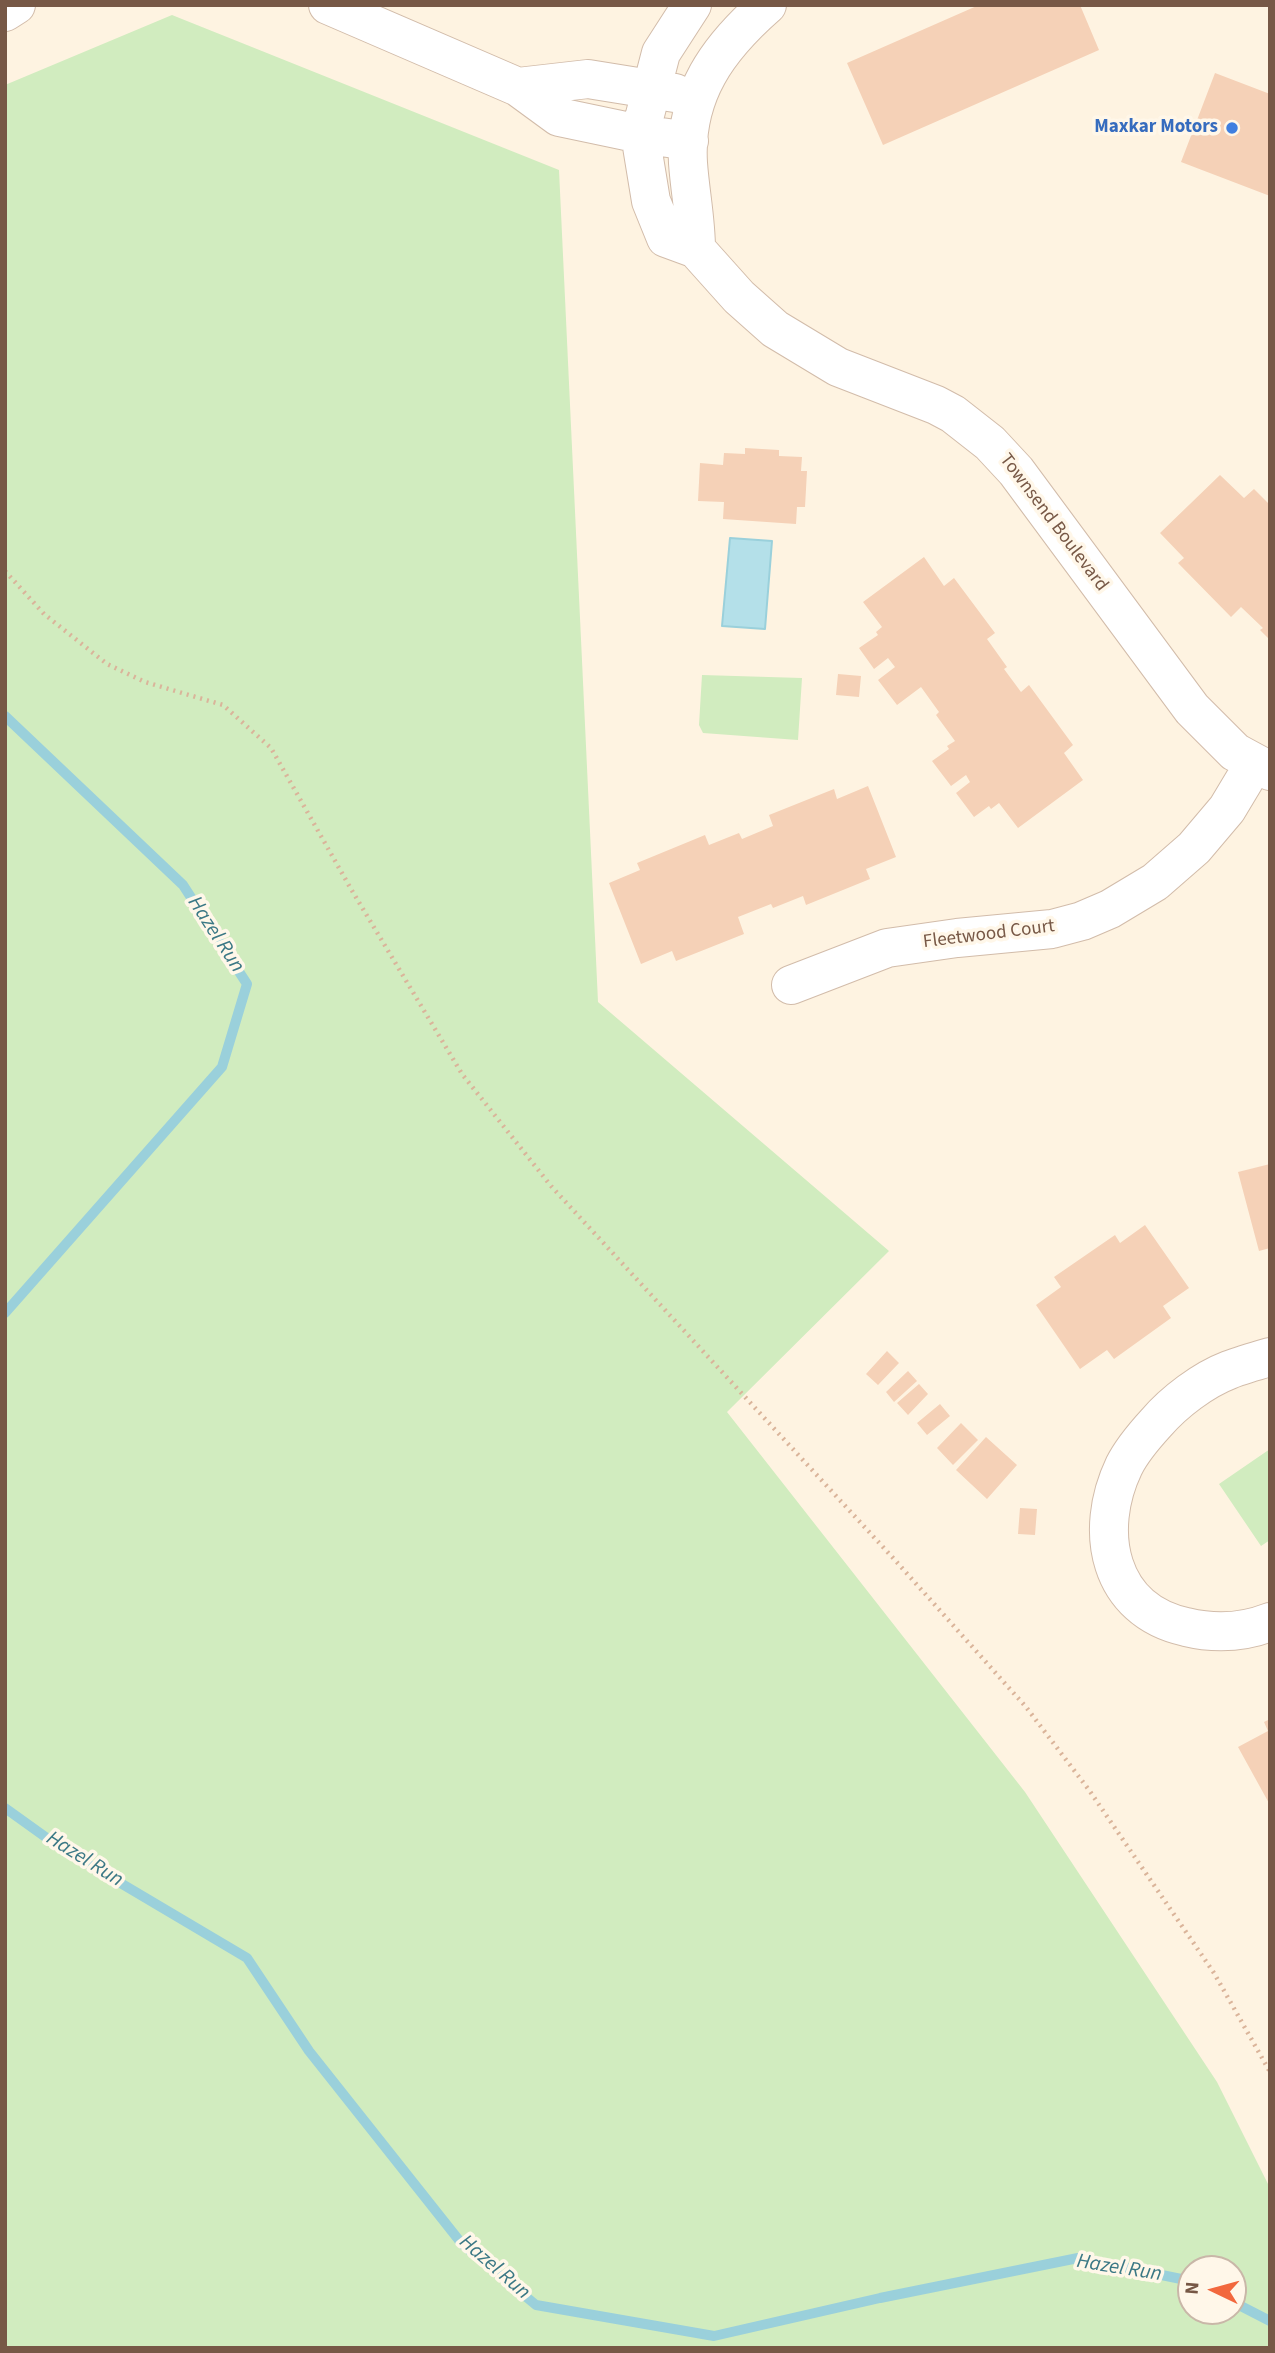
<!DOCTYPE html>
<html>
<head>
<meta charset="utf-8">
<style>
  body { margin:0 }
  #map { position:relative; width:1275px; height:2353px; overflow:hidden; background:#fef3e1; font-family:"Source Sans 3",sans-serif }
  canvas { display:block }
  .frame { position:absolute; inset:0; border:7px solid #775846; pointer-events:none }
  .north { position:absolute; left:1177px; top:2255px; width:70px; height:70px; box-sizing:border-box; background:#fff7e9; border:2px solid #c9b7a8; border-radius:50%; rotate:275deg; font-size:19px; font-weight:700; line-height:28px; text-align:center; color:#775846 }
  .north::after { content:''; display:block; margin:auto; width:24px; height:32px; background:#f2683d; clip-path:polygon(50% 0,100% 100%,50% 72%,0 100%) }
</style>
</head>
<body>
<div id="map">
<canvas width="1275" height="2353"></canvas>
<div class="frame"></div>
<div class="north">N</div>
</div>
<script>
const g = document.querySelector('canvas').getContext('2d');
g.lineJoin = 'round';
function paint(path, color) { g.fillStyle = color; g.fill(path, 'evenodd'); }
function strokePath(path, color, width, dash) { g.strokeStyle = color; g.lineWidth = width; g.lineCap = dash ? 'butt' : 'round'; g.setLineDash(dash || []); g.stroke(path); }
function label(font, color, halo, rows, align = 'center') {
  g.font = font + ' "Source Sans 3",sans-serif'; g.lineWidth = 7; g.setLineDash([]); g.textBaseline = 'middle'; g.strokeStyle = halo; g.fillStyle = color; for (const [text, x, y, turn = 0] of rows) {
    g.save(); g.translate(x, y); g.rotate((+turn || 0) * Math.PI / 180); g.textAlign = isNaN(turn) ? turn : align; if (halo) g.strokeText(text, 0, 0); g.fillText(text, 0, 0); g.restore();
  }
}
paint(new Path2D(`
  M172,15l387,155 39,832 291,249 -162,161 298,380 192,290 53,106v160h-1265v-2263zM1191,2269h42v42h-42z
  M702,675l100,3 -4,62 -95,-7 -4,-8z
  M1270,1449v91l-9,6 -42,-62z`), '#d1ecbf');
const water = new Path2D(`
  M730,538l42,3 -7,88 -43,-3z`);
paint(water, '#b4e0e9');
strokePath(water, '#9ad0db', 2);
strokePath(new Path2D(`
  M5,716l178,169 64,99 -25,83 -217,246
  M5,1808l53,38 189,112 62,93 153,193 74,61 178,31 166,-38 198,-40 113,23
  M1233,2302l37,19`), '#9ad0db', 10);
paint(new Path2D(`
  M979,5h101l19,45 -216,95 -36,-82z
  M1215,73l55,21v102l-89,-34z
  M745,448l34,2v6l23,1 -1,14h6l-2,36h-8l-1,17 -73,-5 1,-17 -26,-1 2,-38 23,2 1,-12 21,1z
  M1220,475l24,23 10,-9 16,16v135l-10,-10 3,-2 -22,-21 -10,10 -53,-54 6,-5 -24,-25z
  M924,557l20,29 10,-8 41,55 -8,6 20,28 -3,2 17,23 8,-7 44,60 -9,8 19,27 -65,48 -19,-25 -8,6 -2,-3 -15,11 -18,-24 14,-11 -4,-7 -15,11 -19,-25 17,-12 -2,-3 8,-5 -19,-26 3,-3 -18,-25 -24,18 -19,-25 17,-13 -7,-9 -14,11 -15,-21 19,-13 -2,-3 6,-5 -19,-25z
  M838,674l23,2 -2,21 -23,-2z
  M868,786l28,71 -30,12 4,10 -64,26 -3,-9 -30,12 -2,-4 -33,13 6,17 -68,27 -4,-10 -31,13 -32,-81 31,-13 -3,-7 68,-28 4,10 30,-12 3,6 31,-13 -4,-11 65,-26 3,10z
  M1270,1164v84l-11,3 -21,-79z
  M1145,1225l44,63 -26,18 8,12 -57,41 -7,-9 -27,19 -44,-64 25,-18 -7,-10 61,-42 5,8z
  M887,1351l12,12 -21,22 -12,-11z
  M908,1371l9,10 -23,21 -8,-10z
  M919,1384l9,10 -20,21 -11,-12z
  M940,1404l10,12 -23,19 -10,-12z
  M961,1423l17,17 -25,25 -16,-17z
  M986,1437l31,28 -30,34 -31,-29z
  M1020,1508l17,1 -2,26 -17,-1z
  M1270,1719v86l-32,-58 30,-16 -4,-9z`), '#f5d1b7');
const minor = new Path2D(`
  M328,5l190,82 41,30 81,17 49,7
  M692,5l-31,48 -21,81 11,67 15,37 30,11 43,48 36,32 63,38 98,38 17,9 37,29 26,28 176,238 43,43 35,19
  M5,12l11,-7
  M518,87l70,-8 87,14
  M696,249c0,-29 -6,-57 -8,-86 -4,-69 30,-115 79,-158
  M791,985l96,-37 70,-10 95,-9 30,-8 28,-12 45,-27 39,-34 33,-39 27,-45
  M1270,1357c-14,4 -28,8 -41,13 -26,10 -55,32 -73,53 -11,12 -25,29 -32,43 -31,65 -16,144 62,161 29,7 56,6 84,-5`);
strokePath(minor, '#d2bcaa', 40);
strokePath(new Path2D(`
  M5,571l39,43 63,50 38,18 78,23 48,43 80,141 111,185 89,112 343,373 132,148 63,83 125,183 56,99`), '#dab49a', 4.5, [2, 5]);
strokePath(minor, '#fff', 38);
for (const [x, y, r, color] of [
  [1232,128,7,"#3f7fe0"]
]) { const dot = new Path2D(); dot.arc(x, y, r, 0, 2 * Math.PI); g.fillStyle = color; g.fill(dot); strokePath(dot, '#fff7e9', 2.5); }
label('bold 19px', '#366cbe', '#fff7e9', [
  ["Maxkar Motors",1218,128]
], 'right');
label('19px', '#775846', '#fff7e9', [
  ["Townsend Boulevard",1053,523,53],
  ["Fleetwood Court",989,935,-7]
]);
label('italic 21px', '#3b7885', '#fff7e9', [
  ["Hazel Run",215,935,57],
  ["Hazel Run",84,1860,32],
  ["Hazel Run",494,2268,41],
  ["Hazel Run",1119,2269,9]
]);
</script>
</body>
</html>
